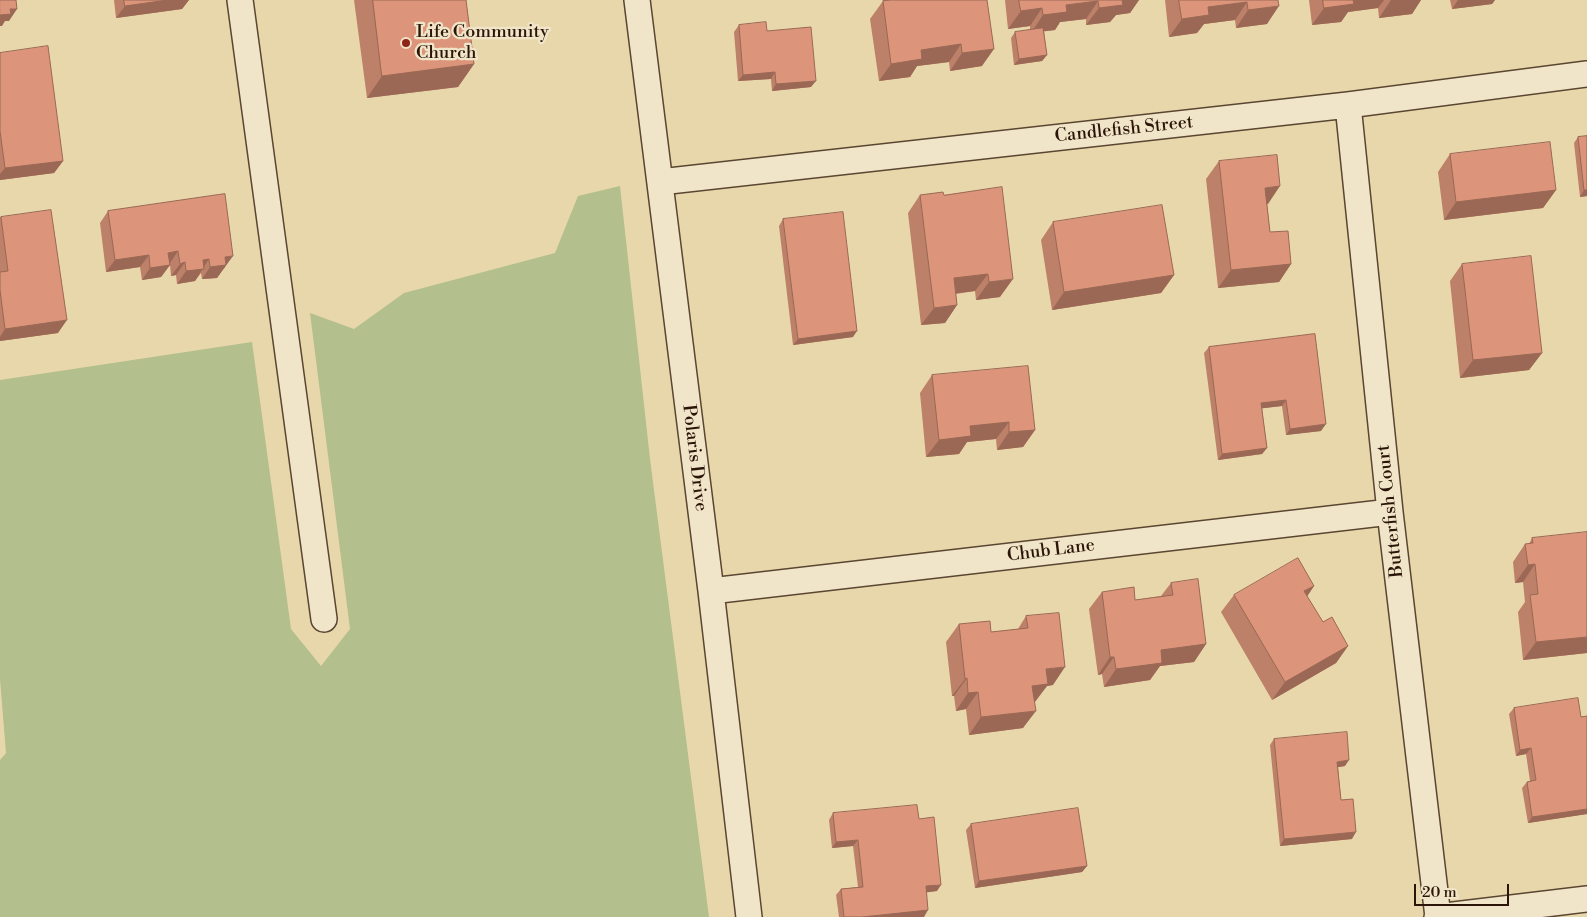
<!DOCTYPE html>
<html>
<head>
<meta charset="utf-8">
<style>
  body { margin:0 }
  #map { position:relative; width:1587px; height:917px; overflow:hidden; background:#e9d7ac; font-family:"Libre Bodoni",serif }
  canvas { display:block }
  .scale { position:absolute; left:1414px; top:884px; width:95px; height:22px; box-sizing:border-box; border:2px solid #2a1508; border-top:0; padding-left:6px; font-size:15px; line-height:18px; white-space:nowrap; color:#2a1508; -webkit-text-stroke:4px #f1e5c9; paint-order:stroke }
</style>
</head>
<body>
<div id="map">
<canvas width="1587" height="917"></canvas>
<div class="scale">20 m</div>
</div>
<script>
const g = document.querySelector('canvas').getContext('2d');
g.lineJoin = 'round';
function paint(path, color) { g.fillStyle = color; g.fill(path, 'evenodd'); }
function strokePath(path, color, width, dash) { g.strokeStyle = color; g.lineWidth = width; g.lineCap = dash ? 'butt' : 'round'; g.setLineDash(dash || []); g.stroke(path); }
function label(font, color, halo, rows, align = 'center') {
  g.font = font + ' "Libre Bodoni",serif'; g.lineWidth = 4.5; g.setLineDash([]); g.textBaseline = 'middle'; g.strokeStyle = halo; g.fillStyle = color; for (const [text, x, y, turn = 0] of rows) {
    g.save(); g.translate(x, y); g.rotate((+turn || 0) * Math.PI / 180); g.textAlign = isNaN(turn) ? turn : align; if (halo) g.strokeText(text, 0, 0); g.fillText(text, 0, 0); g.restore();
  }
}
paint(new Path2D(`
  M620,186l30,273 59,458h-709v-157l6,-7 -6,-74v-299l252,-38 39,287 30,37 29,-37 -40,-316 44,16 50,-36 151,-40 23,-57z`), '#b3bf8c');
const minor = new Path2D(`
  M240,0l84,619
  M637,0l74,591 38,326
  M1348,105l42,407 48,405
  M660,182l688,-77 239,-31
  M711,591l679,-79
  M1437,917l150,-18`);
strokePath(minor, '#5a4631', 28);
strokePath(minor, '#f1e5c9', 25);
paint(new Path2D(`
  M114,0h75l-7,9 -66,9z
  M354,0h112l8,64 -16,23 -91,11z
  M987,0l-5,66 -32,5 -1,-9 -32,4 -7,11 -31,4 -9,-62 13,-18z
  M1005,0h134l-9,13 -14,2 -6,7 -24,3v-6l-26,3 -5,8 -11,1 3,24 -5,6 -28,4 -3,-27 4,-6 15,-2v-4l-22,3z
  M1165,0h113l-11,24 -31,4 -1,-8 -31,4 -7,9 -28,4z
  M1309,0h112l-9,14 -33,4 -1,-10 -30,4 -7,10 -29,3z
  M1450,0h45l-3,4 -40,5z
  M739,25l72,62 -39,4 -1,-12 -33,2 -4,-49z
  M0,53l63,108 -9,12 -54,7z
  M1587,136v60l-7,1 -6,-54 4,-6z
  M1450,154l106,36 -13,18 -99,12 -6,-48z
  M1219,161l49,43h-1l3,28 21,32 -12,18 -61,6 -12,-109z
  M225,194v74h-1l-7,10 -15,1 -1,-6 -6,8 -18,3 -1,-9 -5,1 -1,-11 -9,12 -19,3 -2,-13 -34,5 -6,-49 8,-12z
  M920,195h24l56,102 -24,3 -1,-9 -19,3 1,11 -12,18 -24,2 -13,-112z
  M0,217h1l57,116 -58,8z
  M783,219l70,118 -60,8 -14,-119z
  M1053,222l121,53 -13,18 -109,17 -11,-70z
  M1462,264l80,89 -13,17 -69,8 -10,-97z
  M1315,334l6,97 -35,4 -4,-29 -20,2 5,40 -5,6 -44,6 -14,-107 5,-6z
  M932,375l103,55 -12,17 -26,3 -1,-11 -29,3 -8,12 -33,3 -6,-64z
  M1532,538l55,115 -64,7 -5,-48 7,-10 -2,-20 -8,1 -2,-21 12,-18h4z
  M1171,583l35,61 -12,18 -34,4 -10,14 -46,7 -2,-13 -4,1 -9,-66 13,-17 33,8 26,-4z
  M1314,586l-7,10 16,26 25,24 -12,17 -64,37 -51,-88 13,-17z
  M1026,616l27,69 -6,1 -13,16 -11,26 -54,7 -3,-26 -10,2 -2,-15h-2l-6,-54 13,-18 32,8 27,-3z
  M1514,708l73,106 -59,9 -6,-35 5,-6 3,-1 -4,-27 -10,2 -7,-42z
  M1274,739l71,27 -7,1 3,33 11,39 -72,7 -10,-101z
  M833,813l86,6 18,72 -10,1 -3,25h-85l-3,-22 5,-6 17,-2 -5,-41 -21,2 -3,-28z
  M971,824l116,42 -5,6 -107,16 -9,-58z`), '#bd8069');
paint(new Path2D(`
  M168,0h21l-7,9 -66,9 9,-12z
  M1120,0h19l-9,13 -14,2 -6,7 -24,3 13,-17z
  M1350,0h34l-6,8 -30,4 -7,10 -29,3 12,-17z
  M1391,0h30l-9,14 -33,4z
  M1458,0h37l-3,4 -40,5z
  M1098,1l-12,18 -26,3 -5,8 -24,3 12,-18 23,-10z
  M1247,2l-12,18 -31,4 -7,9 -28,4 13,-18 26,-12z
  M1279,6l-12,18 -31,4 12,-18z
  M1042,8l-12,18 -22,3 13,-18z
  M10,9h7l-8,12h-4l-3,5h-2v-11z
  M961,44l-12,18 -32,4 -7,11 -31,4 12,-17 30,-14z
  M994,49l-12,17 -32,5 12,-18z
  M1047,55l-5,6 -28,4 5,-6z
  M474,64l-16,23 -91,11 15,-22z
  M775,72l-4,7 -33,2 5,-6z
  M816,81l-5,6 -39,4 4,-7z
  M63,161l-9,12 -54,7v-6l5,-6z
  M1280,186l-12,18 -15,2 12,-18z
  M1556,190l-13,18 -99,12 12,-18z
  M1584,190h3v6l-7,1z
  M178,251l-8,12 -2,-10z
  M149,255l-9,12 -34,5 9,-12z
  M233,256l-16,22 -15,1 8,-12 15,-10z
  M209,259l-14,22 -18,3 9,-13 17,-11z
  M185,262l-9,13 -5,1 9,-12z
  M1291,264l-12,18 -61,6 13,-18z
  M170,265l-9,12 -19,3 8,-12z
  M988,274l-13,17 -34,4 13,-17z
  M1174,275l-13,18 -109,17 12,-18z
  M1013,279l-13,18 -24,3 13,-18z
  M957,305l-12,18 -24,2 13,-17z
  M67,320l-9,13 -58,8v-4l5,-8z
  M857,331l-4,6 -60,8 5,-6z
  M1542,353l-13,17 -69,8 13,-18z
  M1286,400l-4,6 -25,3 4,-6z
  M1009,422l-13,17 -29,3 -8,12 -33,3 13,-17 31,-14z
  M1326,424l-5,7 -35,4 4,-6z
  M1035,430l-12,17 -26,3 12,-18z
  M1267,448l-5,6 -44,6 4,-6z
  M1535,564l-12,18 -8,1 13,-18z
  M1314,586l-12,18 2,-13z
  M1587,637v16l-64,7 13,-18z
  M1206,644l-12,18 -34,4 -10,14 -46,7 12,-18 45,-19z
  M1348,646l-12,17 -64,37 13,-18z
  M1110,657h4l-12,17 -4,1z
  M1065,667l-12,18 -6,1 -12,16 -15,1 12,-17 14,-17z
  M967,678l-13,18h-2l13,-17z
  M978,692l-12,17 -10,2 12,-18z
  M1036,711l-13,17 -54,7 12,-18z
  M1531,748l-5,6 -10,2 4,-6z
  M1349,760l-4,6 -12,2 4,-6z
  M1587,809v5l-59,9 4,-6z
  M1356,832l-4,7 -72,7 4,-7z
  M858,840l-5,6 -21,2 4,-6z
  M1087,866l-5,6 -107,16 4,-7z
  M941,885l-4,6 -15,2 4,-7z
  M928,910l-4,7h-62z`), '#9a6855');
const building = new Path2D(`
  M0,0h16l1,9h-7l1,5 -11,1z
  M124,0h44l-43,6z
  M373,0h93l8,64 -92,12z
  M893,0h94l7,49 -32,4 -1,-9 -40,6 1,9 -31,5 -8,-63z
  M1019,0h103l1,5 -24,3 -1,-7 -32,4 1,7 -24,3 -1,-7 -21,3z
  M1179,0h99l1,6 -31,4 -1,-8 -39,5 1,8 -27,4z
  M1323,0h30l1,4 -30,4z
  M766,22l1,9 44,-4 5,54 -40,3 -1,-12 -32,3 -4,-50z
  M1043,28l4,27 -28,4 -4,-27z
  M48,46l15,115 -58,7 -5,-37v-78z
  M1587,136v54h-3l-6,-53z
  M1550,142l6,48 -100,12 -6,-48z
  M1277,155l3,31 -15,2 5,44 18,-1 3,33 -60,6 -12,-109z
  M1002,187l11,92 -24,3 -1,-8 -34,4 3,27 -23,3 -14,-113 23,-3 1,3z
  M225,194l8,62 -8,1 1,8 -16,2 -1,-8 -6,1 1,9 -18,2 -1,-9 -5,2 -2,-13 -10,2 2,12 -20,3 -1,-13 -34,5 -7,-49z
  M1162,205l12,70 -110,17 -11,-70z
  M51,210l16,110 -62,9 -5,-39v-18l8,-1 -7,-54z
  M843,212l14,119 -59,8 -15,-120z
  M1531,256l11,97 -69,7 -11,-96z
  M1315,334l11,90 -36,5 -4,-29 -25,3 6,45 -45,6 -13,-107z
  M1028,366l7,64 -26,2v-10l-39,4 1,10 -32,4 -7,-65z
  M1587,532v105l-51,5 -6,-47 8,-1 -3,-30 -7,1 -3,-21 8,-1 -1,-5z
  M1298,558l16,28 -10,5 19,31 9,-5 16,29 -63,36 -51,-87z
  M1198,579l8,65 -45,6 1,13 -46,6 -2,-12h-4l-8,-65 32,-5 1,13 38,-5 -2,-12z
  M1059,613l6,54 -19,2 2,15 -16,2 4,25 -55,6 -3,-25 -10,1 -1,-15 -2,1 -6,-55 31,-3 1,11 37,-4 -2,-12z
  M1578,698l3,19 6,-1v93l-55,8 -5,-35 9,-2 -5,-32 -11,2 -6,-42z
  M1347,732l2,28 -12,2 4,38 12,-1 3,33 -72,7 -10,-100z
  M917,805l2,14 15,-2 7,68 -15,1 2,24 -66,7h-18l-3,-28 22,-2 -5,-47 -22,2 -3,-29z
  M1078,808l9,58 -108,15 -8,-57z`);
paint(building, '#dc957a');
strokePath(building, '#9a6855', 1);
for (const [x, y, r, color] of [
  [406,43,5,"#8f2418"]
]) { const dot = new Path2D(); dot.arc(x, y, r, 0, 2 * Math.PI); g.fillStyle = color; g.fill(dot); strokePath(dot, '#f1e5c9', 2); }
label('18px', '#2a1508', '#f1e5c9', [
  ["Life Community",416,33],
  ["Church",416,54]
], 'left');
label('18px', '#2a1508', '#f1e5c9', [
  ["Candlefish Street",1124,130,-6],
  ["Polaris Drive",694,458,83],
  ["Butterfish Court",1391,511,-96],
  ["Chub Lane",1051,551,-7]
]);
</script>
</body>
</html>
